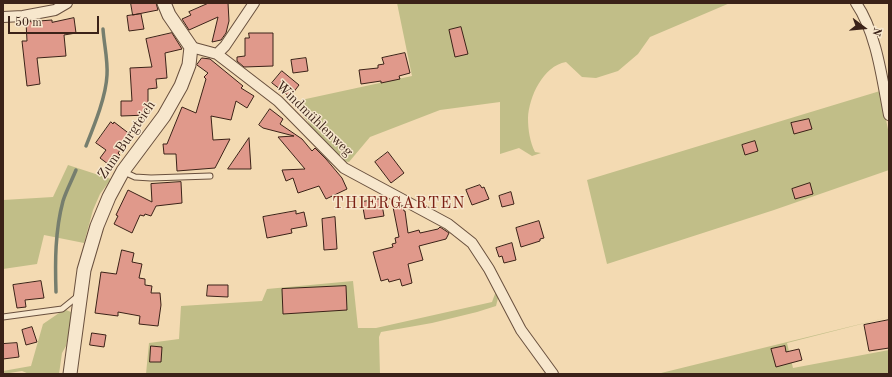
<!DOCTYPE html>
<html>
<head>
<meta charset="utf-8">
<style>
  body { margin:0 }
  #map { position:relative; width:892px; height:377px; overflow:hidden; background:#f3dab2; font-family:"Old Standard TT",serif }
  canvas { display:block }
  .frame { position:absolute; inset:0; border:4px solid #3b2218; pointer-events:none }
  .north { position:absolute; left:844px; top:8px; width:40px; height:40px; -webkit-text-stroke:3px #f7e7cd; paint-order:stroke; rotate:106deg; font-size:11px; font-weight:700; line-height:16px; text-align:center; color:#3b2218 }
  .north::after { content:''; display:block; margin:auto; width:14px; height:18px; background:#3b2218; clip-path:polygon(50% 0,100% 100%,50% 72%,0 100%) }
  .scale { position:absolute; left:8px; top:16px; width:91px; height:18px; box-sizing:border-box; border:2px solid #3b2218; border-top:0; padding-left:5px; font-size:12px; line-height:14px; white-space:nowrap; color:#3b2218; -webkit-text-stroke:3px #f7e7cd; paint-order:stroke }
</style>
</head>
<body>
<div id="map">
<canvas width="892" height="377"></canvas>
<div class="frame"></div>
<div class="north">N</div>
<div class="scale">50 m</div>
</div>
<script>
const g = document.querySelector('canvas').getContext('2d');
g.lineJoin = 'round';
function paint(path, color) { g.fillStyle = color; g.fill(path, 'evenodd'); }
function strokePath(path, color, width, dash) { g.strokeStyle = color; g.lineWidth = width; g.lineCap = dash ? 'butt' : 'round'; g.setLineDash(dash || []); g.stroke(path); }
function label(font, color, halo, rows, align = 'center') {
  g.font = font + ' "Old Standard TT",serif'; g.lineWidth = 3; g.setLineDash([]); g.textBaseline = 'middle'; g.strokeStyle = halo; g.fillStyle = color; for (const [text, x, y, turn = 0] of rows) {
    g.save(); g.translate(x, y); g.rotate((+turn || 0) * Math.PI / 180); g.textAlign = isNaN(turn) ? turn : align; if (halo) g.strokeText(text, 0, 0); g.fillText(text, 0, 0); g.restore();
  }
}
paint(new Path2D(`
  M397,3h333l-80,34 -12,17 -20,17 -22,7 -14,-1 -16,-15c-23,4 -37,35 -38,56 0,12 2,24 7,34l6,1 -9,3 -13,-8 -19,6v-52l-60,8 -70,27 -21,25 -7,-1 -29,-30 -5,-9 -16,-20 120,-26z
  M880,91l9,43v36l-115,40 -167,54 -20,-84z
  M68,165l43,14 -11,15 -7,16 -9,33 -40,-8 -7,29 -34,5v-69l50,-3z
  M353,281l5,47h18l116,-26 4,-11 2,7 -2,8 -19,6 -45,11 -51,9 -2,5 1,37h-234l3,-31 30,-4 2,-33 81,-5 5,-12z
  M66,310l5,2 1,7 -6,27 -4,7 -3,21h-30l-7,-3 -19,3v-3l28,-5 12,-42 19,-13z
  M889,317l-102,26 6,25 96,-18v24h-232z`), '#c1be88');
strokePath(new Path2D(`
  M86,146c8,-20 20,-49 21,-71 1,-15 -3,-31 -4,-46
  M56,292c-1,-30 -1,-61 7,-91 3,-10 9,-21 13,-31`), '#767e6e', 3.5);
const building = new Path2D(`
  M131,3h25l2,7 -25,5z
  M209,3h19l1,18 -3,12 -5,7 -9,2 6,-25 -29,13 -7,-11 9,-4 -2,-3z
  M141,14l3,15 -15,2 -2,-15z
  M74,18l2,15 -12,2 2,21 -29,2 3,26 -13,2 -5,-45h5l-1,-19 26,-2v2z
  M461,27l7,27 -13,3 -6,-27z
  M172,33l10,16 -17,4 2,25 -11,1 1,9 -9,1v26l-27,1v-15h11l-2,-33 22,-1 -6,-28z
  M249,33h24v33l-29,1 -7,-6v-4l8,-1v-18h4z
  M405,53l5,20 -11,3 1,3 -19,4v-2l-20,3 -2,-14 19,-2v-3l6,-1 -2,-6z
  M202,58l8,1 33,27 -2,2 13,8 -7,12 -11,-7 -5,19 -20,-4 2,24 17,-1 -15,29 -38,3 -1,-17h-12l-1,-10h4l15,-37 14,6 10,-34 -2,-2 4,-4 -11,-8z
  M306,58l2,13 -15,2 -2,-13z
  M282,71l17,14 -9,12 -18,-14z
  M270,109l13,10 -3,5 22,15 10,12 3,-3 11,11 16,19 5,11 -21,10 -7,-13 -21,7 -5,-15 -7,3 -4,-11 23,-1 -27,-32 16,-1 -31,-8 -4,-3z
  M809,119l3,10 -18,5 -3,-11z
  M111,122l2,2 1,-2 17,13 -13,18 2,2 -8,12 -12,-9 6,-8 -10,-7z
  M249,138l2,31h-23z
  M755,141l3,10 -13,4 -3,-10z
  M388,152l16,21 -13,10 -16,-21z
  M181,182l1,21 -26,3 -5,10 -6,-2 -1,2 -4,-1 -8,18 -18,-9 4,-8 -2,-1 12,-25 24,12 -1,-18z
  M810,183l3,11 -18,5 -3,-10z
  M480,185l2,3 2,-1 5,12 -17,6 -6,-15z
  M511,192l3,12 -12,3 -3,-11z
  M381,199l3,17 -19,3 -3,-17z
  M401,206l2,1 1,4h1l3,22 11,-3 1,3 18,-4 2,-2 9,6 -3,6 -27,7 4,14 -15,4 4,19 -10,3 -2,-7 -11,3 -1,-3 -7,2 -8,-29 20,-5 -1,-3 4,-1 -1,-5 4,-1 -6,-30z
  M296,211v3l8,-2 3,14 -16,3 1,4 -25,5 -4,-21z
  M335,217l2,32 -13,1 -2,-31z
  M539,221l5,17 -4,1v2l-19,6 -5,-19z
  M512,243l4,17 -12,3 -2,-7 -3,1 -3,-9z
  M122,250l12,3 -2,9 10,2 -3,14 6,1v6l7,1 -1,7h9l1,12 -3,21 -19,-2 1,-8 -22,-4v4l-23,-3 6,-41 15,2z
  M41,281l3,17 -19,2 1,7 -9,1 -4,-23z
  M208,285h20v12l-21,-1z
  M346,286l1,24 -64,4 -1,-25z
  M889,320v28l-20,3 -5,-26z
  M32,327l5,15 -11,3 -4,-15z
  M92,333l14,2 -2,12 -14,-2z
  M17,343l2,14 -16,2v-15z
  M151,346l11,1 -1,15h-11z
  M785,346l1,6 13,-3 3,11 -26,7 -5,-18z`);
paint(building, '#e0998b');
strokePath(building, '#3b2218', 1);
const service = new Path2D(`
  M124,172l11,5 16,1 59,-2
  M3,317l59,-8 16,-13`);
const minor = new Path2D(`
  M856,3c21,31 26,76 33,112
  M3,17l20,-1 32,-6 12,-7
  M191,47l26,7 61,47 66,67 104,56 24,19 17,26 32,61 32,44
  M217,54l8,-8 29,-43`);
const tertiary = new Path2D(`
  M70,374l14,-104 13,-44 12,-29 14,-26 41,-55 17,-30 8,-21 2,-18 -22,-32 -5,-12`);
strokePath(service, '#69503e', 7);
strokePath(minor, '#69503e', 12);
strokePath(tertiary, '#69503e', 15);
strokePath(service, '#f7e7cd', 5);
strokePath(minor, '#f7e7cd', 10);
strokePath(tertiary, '#f7e7cd', 13);
label('14px', '#3b2218', '#f7e7cd', [
  ["Windmühlenweg",314,119,44],
  ["Zum Burgteich",127,140,-56]
]);
g.letterSpacing = '1px';
label('16px', '#7a1f14', '#f7e7cd', [
  ["THIERGARTEN",399,204]
]);
g.letterSpacing = '0px';
</script>
</body>
</html>
